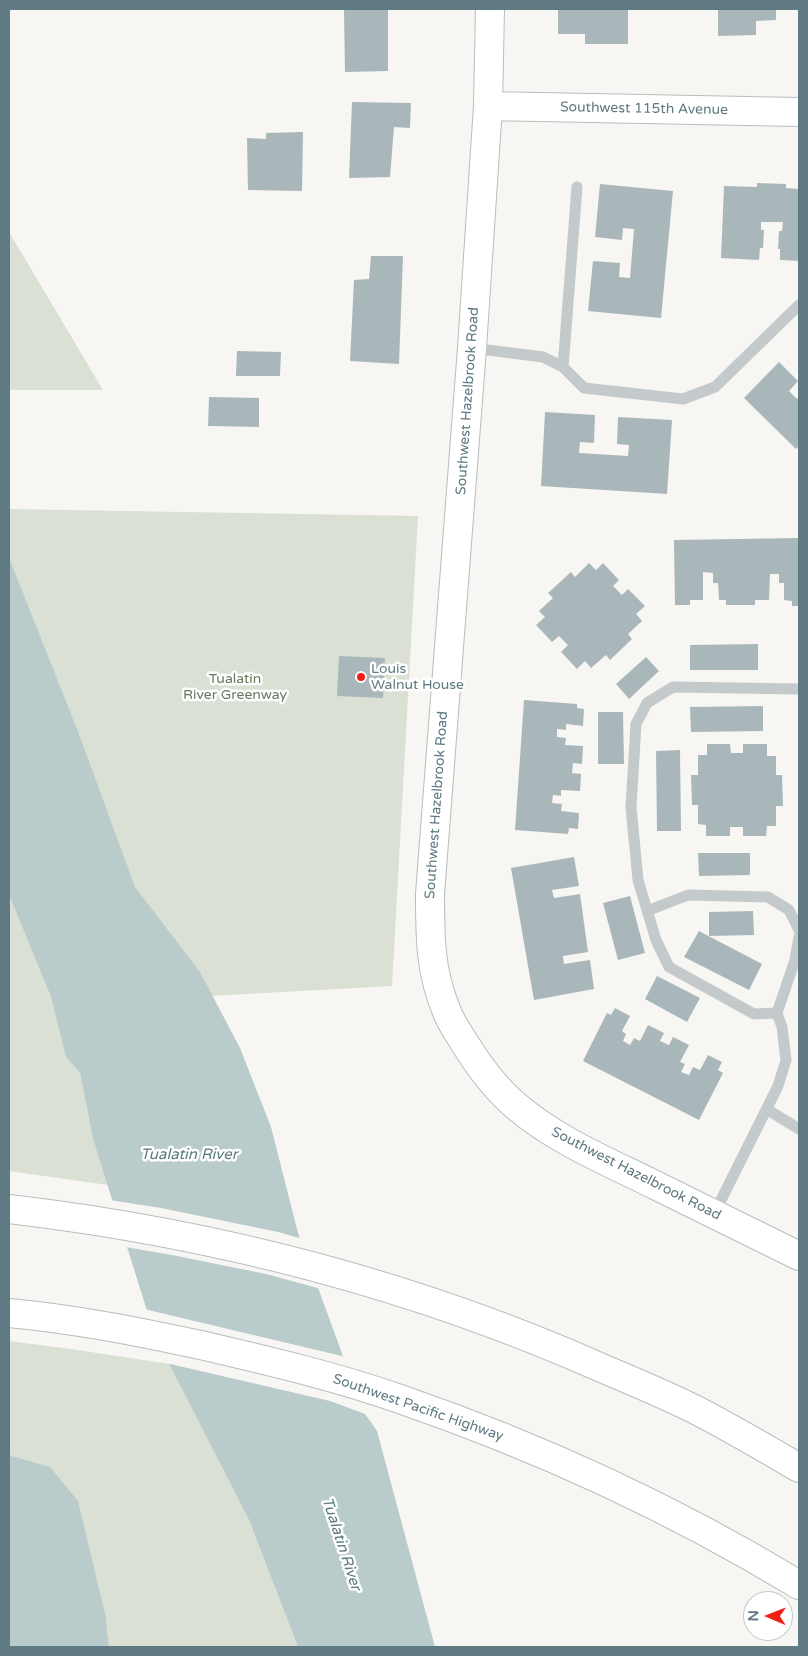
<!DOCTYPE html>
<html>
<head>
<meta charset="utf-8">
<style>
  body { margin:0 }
  #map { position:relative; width:808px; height:1656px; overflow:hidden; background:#f7f6f3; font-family:"Varela Round",sans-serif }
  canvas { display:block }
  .frame { position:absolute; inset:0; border:10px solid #5f7a82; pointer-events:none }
  .north { position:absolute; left:743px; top:1591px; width:50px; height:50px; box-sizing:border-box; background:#fff; border:1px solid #bfcacd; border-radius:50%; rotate:271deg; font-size:14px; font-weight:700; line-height:20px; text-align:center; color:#5f7a82 }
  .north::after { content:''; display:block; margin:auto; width:18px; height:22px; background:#f51e15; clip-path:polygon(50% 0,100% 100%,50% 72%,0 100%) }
</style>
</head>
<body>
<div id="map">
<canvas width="808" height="1656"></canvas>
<div class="frame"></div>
<div class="north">N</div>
</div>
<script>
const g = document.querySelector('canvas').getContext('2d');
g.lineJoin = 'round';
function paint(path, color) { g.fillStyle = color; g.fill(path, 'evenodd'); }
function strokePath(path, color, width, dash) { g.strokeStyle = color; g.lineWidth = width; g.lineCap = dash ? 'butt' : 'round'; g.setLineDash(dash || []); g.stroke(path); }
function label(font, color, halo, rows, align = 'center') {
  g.font = font + ' "Varela Round",sans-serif'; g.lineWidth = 5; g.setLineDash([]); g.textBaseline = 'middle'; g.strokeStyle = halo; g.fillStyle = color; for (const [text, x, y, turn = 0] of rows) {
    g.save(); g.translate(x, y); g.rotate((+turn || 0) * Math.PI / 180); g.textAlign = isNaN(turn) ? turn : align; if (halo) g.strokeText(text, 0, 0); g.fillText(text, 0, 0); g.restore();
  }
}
paint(new Path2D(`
  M9,232l94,158h-94z
  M9,509l409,7 -26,470 -238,13 -145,-423z
  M9,895l42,102 15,60 14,16 13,66 15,46 -99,-14z
  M9,1341l62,8 99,15 79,156 49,127h-189l-3,-29 -56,-151 -41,-12z`), '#dae0d4');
paint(new Path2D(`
  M9,558l68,171 58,158 65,85 40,76 31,79 27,106 65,178 14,20 58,216h-137l-49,-127 -94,-184 -62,-197 -13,-66 -14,-16 -15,-60 -42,-102z
  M9,1455l41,12 28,34 28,117 3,29h-100z`), '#bacbcc');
paint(new Path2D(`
  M110,1200l51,8 117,24 25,7 18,50 -55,-15 -94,-19 -47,-8z
  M144,1309l202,48 19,52 3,6 -38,-14 -164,-38 -13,-26z`), '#f7f6f3');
paint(new Path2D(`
  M344,9h44v62l-43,1z
  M558,9h70v35h-43v-10h-27z
  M718,9h58v11l-20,1v14l-38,1z
  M352,102l59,1 -1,25 -16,-1 -4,50 -41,1z
  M303,132l-1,59 -54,-1 -1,-52 19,1v-6z
  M757,183l29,1v4l13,1v72l-19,-1v-11h-2l1,-18h3l1,-9h-22v8h3l-1,18h-3l-1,12 -38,-2 3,-72 33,1z
  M600,184l73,7 -12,127 -73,-7 5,-50 27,2 -1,14 11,1 4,-49 -11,-1 -1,12 -27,-3z
  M371,256h32l-4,108 -49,-3 4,-81 15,-1z
  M237,351l44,1 -1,24h-44z
  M779,362l19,19 -9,10 8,8 2,-3v50l-3,3 -52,-51z
  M209,397l50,1v29l-51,-1z
  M545,412l50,3 -1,28 -14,-1 -1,11 49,3 1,-11 -12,-1 1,-27 54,3 -5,74 -126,-8z
  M799,538v68h-7v-5l-8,-1v-17h-5v-9h-9l-1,26h-14v5h-29v-5h-7l-1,-17h-5v-10l-10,-1v28h-13v5h-15l-1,-65z
  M589,563l7,7 7,-7 16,17 -6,6 9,9 6,-6 17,17 -9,8 6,7 -14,13 4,5 -22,21 -4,-5 -15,13 -6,-7 -8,8 -16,-17 7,-7 -9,-9 -7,6 -16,-17 9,-8 -6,-6 14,-13 -5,-5 23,-21 4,5z
  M758,644v26h-68v-25z
  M339,656l46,2 -2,40 -46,-2z
  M646,657l13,14 -30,28 -13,-15z
  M524,700l53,4v4l7,1 -1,17 -17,-2v6l-9,-1v8l9,1 -1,7 18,1 -1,18 -9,-1 -1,10 9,1 -1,17 -19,-1v6l-8,-1 -1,8 10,1 -1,7 18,2 -1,16 -9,-1 -1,6 -53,-4z
  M763,706v25l-72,1 -1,-25z
  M598,712h25l1,52h-26z
  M707,744h23l1,9h12v-9h24v12h9v19h6l1,31h-7v20h-9l-1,10h-23v-9h-13v9h-24v-11l-8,-1v-19h-6l-1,-30h7v-20h9z
  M680,750l1,81h-24l-1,-80z
  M698,853h52v22l-51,1z
  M574,857l5,29 -27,4 2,8 26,-4 8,58 -25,4 1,8 26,-4 4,29 -60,11 -23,-132z
  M630,896l15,57 -27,7 -15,-57z
  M753,911l1,24 -45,1v-24z
  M699,931l63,33 -13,26 -65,-33z
  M657,976l43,22 -13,24 -42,-23z
  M615,1008l15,8 -8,15 4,3 -3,7 7,4 4,-7 6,3 8,-16 16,8 -4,8 9,4 4,-8 16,8 -9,17 5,2 -4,8 8,3 4,-8 7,3 8,-15 14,7 -4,8 5,3 -24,47 -116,-59 24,-48 4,2z`), '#aab7ba');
const secondary = new Path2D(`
  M490,9l-2,97 -16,242 -42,546c0,43 0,78 17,118 4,11 11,20 17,30 14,23 31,46 52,64 41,35 93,56 141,80 47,23 95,47 142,70
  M488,106l311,6`);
const highway = new Path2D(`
  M9,1209c205,24 406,76 595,160 31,13 62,26 92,41 35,18 69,38 103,58
  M9,1313c66,6 131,19 196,33 64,15 129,30 192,52 140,48 275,110 402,187`);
strokePath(secondary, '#b6bec1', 30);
strokePath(highway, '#b8bdbf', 30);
strokePath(new Path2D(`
  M472,348l71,9 20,10 21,21 99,11 32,-12 84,-82
  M563,367l14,-180
  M647,911l41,-16 80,2 21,13 10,20
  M777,1013l18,-53 4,-23
  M768,1110l31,19
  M714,1214l64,-128 8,-26 -4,-33 -5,-14 -23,1 -85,-47 -13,-27 -18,-60 -7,-73 5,-83 11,-21 26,-16 126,2`), '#c4cacc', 11);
strokePath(secondary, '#fff', 28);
strokePath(highway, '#fff', 28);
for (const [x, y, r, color] of [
  [361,677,5,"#f51e15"]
]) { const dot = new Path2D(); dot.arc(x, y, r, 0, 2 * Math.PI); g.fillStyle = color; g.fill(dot); strokePath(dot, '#fff', 2); }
label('14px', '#5f7a82', '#fff', [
  ["Southwest 115th Avenue",644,109,1],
  ["Southwest Hazelbrook Road",468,401,-86],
  ["Southwest Hazelbrook Road",437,805,-86],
  ["Southwest Hazelbrook Road",636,1174,27],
  ["Southwest Pacific Highway",418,1408,19]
]);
label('14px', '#5f7a82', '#fff', [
  ["Louis",371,669],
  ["Walnut House",371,685]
], 'left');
label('14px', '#68795e', '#fff', [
  ["Tualatin",235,679],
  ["River Greenway",235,695]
]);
label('italic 15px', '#5a7a7d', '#fff', [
  ["Tualatin River",189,1155],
  ["Tualatin River",341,1544,72]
]);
</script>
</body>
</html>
